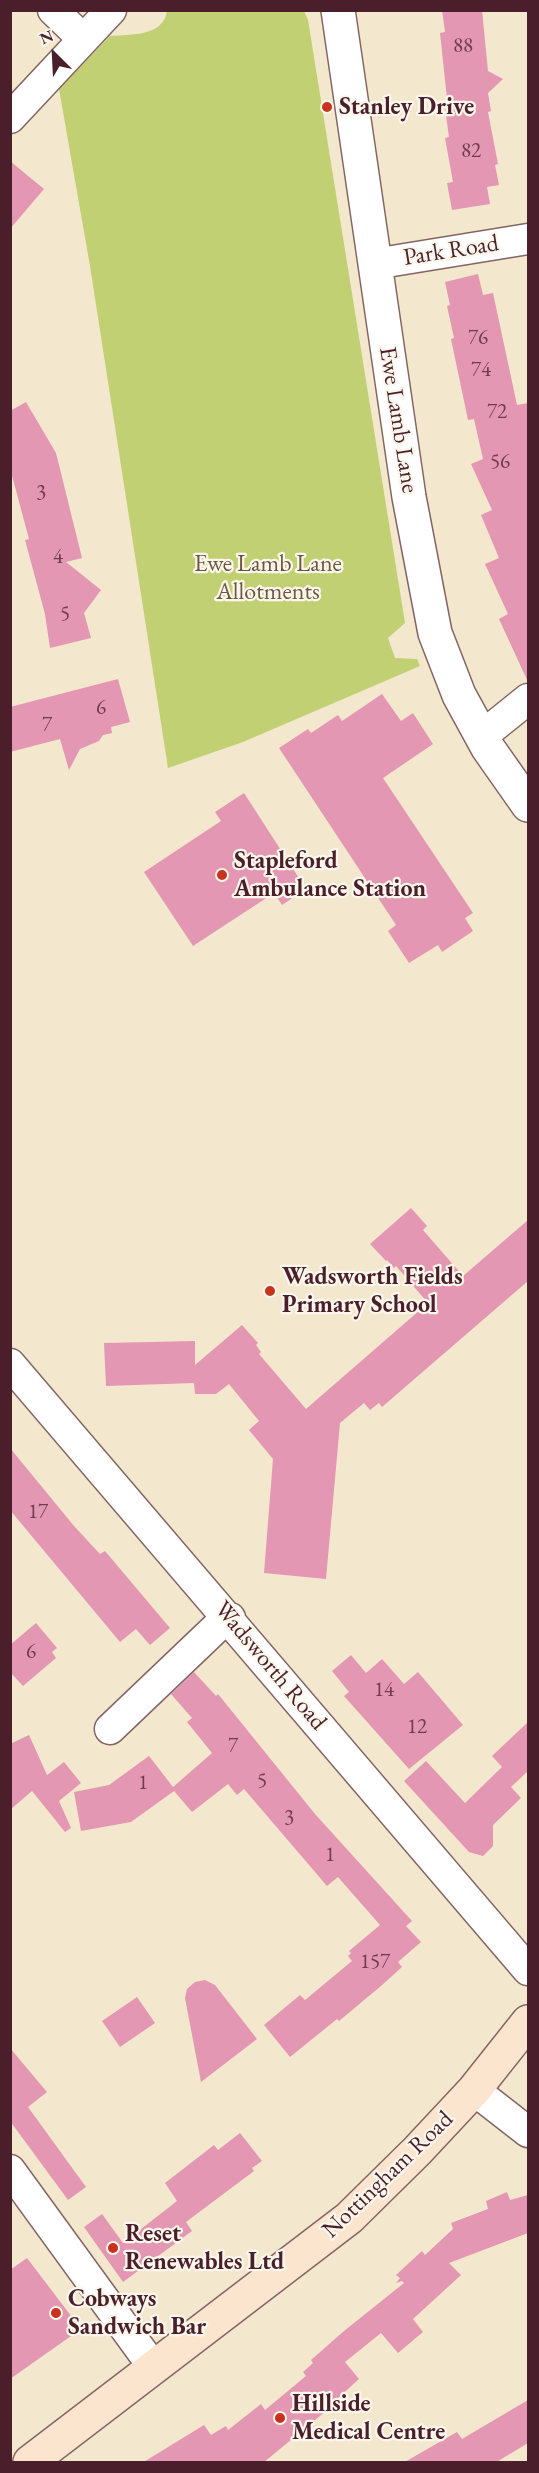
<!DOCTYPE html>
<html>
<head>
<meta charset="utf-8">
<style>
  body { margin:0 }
  #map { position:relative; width:539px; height:2473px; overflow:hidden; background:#f3e7ce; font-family:"EB Garamond",serif }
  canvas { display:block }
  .frame { position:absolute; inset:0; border:12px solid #4a1f2b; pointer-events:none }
  .north { position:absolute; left:24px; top:24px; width:60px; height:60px; -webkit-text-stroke:4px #fbf7ec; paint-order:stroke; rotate:336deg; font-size:16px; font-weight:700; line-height:24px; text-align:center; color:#4a1f2b }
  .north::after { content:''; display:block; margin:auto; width:21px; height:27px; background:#4a1f2b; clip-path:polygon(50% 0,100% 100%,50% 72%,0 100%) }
</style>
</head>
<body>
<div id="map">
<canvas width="539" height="2473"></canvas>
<div class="frame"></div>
<div class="north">N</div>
</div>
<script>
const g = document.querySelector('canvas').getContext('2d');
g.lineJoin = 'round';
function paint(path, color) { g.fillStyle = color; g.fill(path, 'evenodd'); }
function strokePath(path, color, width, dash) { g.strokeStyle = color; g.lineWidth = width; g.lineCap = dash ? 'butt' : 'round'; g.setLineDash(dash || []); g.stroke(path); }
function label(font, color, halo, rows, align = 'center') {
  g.font = font + ' "EB Garamond",serif'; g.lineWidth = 4.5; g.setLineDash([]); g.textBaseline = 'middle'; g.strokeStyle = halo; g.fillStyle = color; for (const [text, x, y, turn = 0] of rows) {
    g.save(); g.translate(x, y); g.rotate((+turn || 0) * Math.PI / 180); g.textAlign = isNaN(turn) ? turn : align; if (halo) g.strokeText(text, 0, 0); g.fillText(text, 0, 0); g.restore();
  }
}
paint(new Path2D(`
  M167,11h137l4,9 97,603 -17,15 7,20 22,1 3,7 -177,76 -75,26 -78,-502 -31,-177 51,-53c21,-2 53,1 57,-25z`), '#c0d072');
paint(new Path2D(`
  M442,10h40l6,61 15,8 -15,14 3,18 -3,1 10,52 -3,1 4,20 -12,2 3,17 -38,6 -5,-27 6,-1 -8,-44 4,-1 -4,-29h3l-8,-75 5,-1z
  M10,161l34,28 -34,40z
  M478,274l5,21 10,-2 24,112 11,-2v279l-29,-63 9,-5 -23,-50 14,-6 -18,-43 11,-5 -21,-46 12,-5 -9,-40 -6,1 -17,-81 3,-1 -7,-32 3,-1 -5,-23z
  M26,402l30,51 26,105 -16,4 35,28 -17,23 7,25 -41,10 -5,-34 -20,-74 4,-1 -19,-71v-57z
  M118,679l12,43 -19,5 1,6 -9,2 -4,6 -19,8 -11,21 -9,-31 -50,13v-45z
  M382,694l19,27 12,-8 20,31 -50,34 90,135 -8,5 8,13 -31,21 -4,-7 -29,18 -21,-32 8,-6 -117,-177 29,-19 3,4 27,-18 4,6z
  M244,793l62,96 -24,16 -8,-12 -81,53 -49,-74 77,-51 -6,-9z
  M411,1208l16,18 -4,4 40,46 65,-56v61l-146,126 -3,-4 -9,7 -6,-7 -24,20 -14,156 -62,-6 9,-114 -24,-29 10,-9 -30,-37 -13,10h-21l-1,-11 -88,3 -2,-43 91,-2v24l47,-40 16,18 -2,2 5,7 -2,2 47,55 122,-106 -32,-37 -2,2 -7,-8 -1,1 -16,-17z
  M10,1448l64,78 26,28 5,-3 65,77 -20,17 -14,-16 -16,13 -110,-132z
  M36,1623l21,25 -5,4 4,6 -33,28 -13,-14v-27z
  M351,1655l15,18 16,-14 22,25 14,-12 45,53 -54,44 -65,-73 5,-4 -17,-21z
  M194,1672l22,24 2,-2 97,120 97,107 -6,5 15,16 -23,20 4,5 -21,19 -42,35 -2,-2 -47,38 -26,-32 36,-30 5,5 47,-39 -4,-5 3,-3 -2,-2 31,-26 -42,-48 -11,9 -83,-97 -7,6 -9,-11 -36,28 -18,-21 -43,31 -50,9 -7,-39 35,-7 40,-29 24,31 39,-34 -25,-31 5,-4 -21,-24z
  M528,1722v49l-17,16 10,11 -28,27v21l-10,10 -14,-4 -65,-71 22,-20 39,42 37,-36 -10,-11z
  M29,1735l18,40 17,-13 17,21 -22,18 12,27 -6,4 -33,-41 -22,19v-66z
  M205,1980l10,5 42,54 -56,43 -16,-84 2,-9 8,-7z
  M137,1997l18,26 -35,24 -18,-26z
  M10,2048l37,44 -19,15 58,80 -18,13 -58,-79z
  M240,2133l22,28 -10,7 2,3 -68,51 6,9 -69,51 -39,-55 18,-13 21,29 54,-42 -12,-18 49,-38 4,5z
  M507,2192l3,8 18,-5v38l-79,30 12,12 -48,44 10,13 -25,21 -17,-20 -36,29 14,17 -34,31 1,1 -63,52h-121l62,-38 7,10 15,-9 2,4 33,-26 4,6 41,-34 -3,-4 10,-9 -2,-3 33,-29 60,-48 -2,-2 -6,2 4,-5 -4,-3 26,-24 3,4 28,-26 -2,-6 37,-14 -2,-8z
  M27,2258l54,71 -71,50v-109z
  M528,2400v43l-33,20h-92l54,-31 5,7z`), '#e497b2');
const minor = new Path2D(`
  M53,10l30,29
  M10,118l101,-108
  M374,264l154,-25
  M482,736l46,-37
  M10,1364l518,606
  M110,1729l108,-103 12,-8
  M474,2090l54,42
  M10,2170l144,198`);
const tertiary = new Path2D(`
  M338,10l71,487 26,136 24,62 29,53 40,57`);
const secondary = new Path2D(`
  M30,2462l319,-244 68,-67 57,-61 54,-68`);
strokePath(minor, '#856564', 33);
strokePath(tertiary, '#856564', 36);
strokePath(secondary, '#856564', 36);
strokePath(minor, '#fff', 30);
strokePath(tertiary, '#fff', 33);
strokePath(secondary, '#fbe5cf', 33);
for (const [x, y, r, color] of [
  [327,107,6,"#c8321e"],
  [222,875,6,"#c8321e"],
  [270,1291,6,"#c8321e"],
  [113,2248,6,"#c8321e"],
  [56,2313,6,"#c8321e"],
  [280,2418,6,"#c8321e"]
]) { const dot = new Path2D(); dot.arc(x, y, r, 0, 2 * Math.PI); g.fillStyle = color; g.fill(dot); strokePath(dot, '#fbf7ec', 2); }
label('21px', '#703d4d', null, [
  ["88",463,46],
  ["82",471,151],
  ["76",478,338],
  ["74",481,370],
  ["72",497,412],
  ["56",500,462],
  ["3",41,493],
  ["4",58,557],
  ["5",65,614],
  ["6",101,708],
  ["7",47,725],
  ["17",38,1512],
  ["6",31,1652],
  ["14",384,1690],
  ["12",417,1727],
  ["7",233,1746],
  ["5",262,1781],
  ["1",143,1783],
  ["3",289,1818],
  ["1",330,1855],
  ["157",375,1962]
]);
label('bold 24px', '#4a1f2b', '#fbf7ec', [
  ["Stanley Drive",339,107],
  ["Stapleford",234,861],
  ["Ambulance Station",234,889],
  ["Wadsworth Fields",282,1277],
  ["Primary School",282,1305],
  ["Reset",125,2234],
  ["Renewables Ltd",125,2262],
  ["Cobways",68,2299],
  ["Sandwich Bar",68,2327],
  ["Hillside",292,2404],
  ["Medical Centre",292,2432]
], 'left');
label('24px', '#4a1f2b', '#fbf7ec', [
  ["Park Road",451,251,-9],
  ["Ewe Lamb Lane",398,420,81],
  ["Wadsworth Road",270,1666,50],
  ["Nottingham Road",388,2175,-44]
]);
label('24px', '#6d5440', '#fbf7ec', [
  ["Ewe Lamb Lane",268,564],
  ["Allotments",268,592]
]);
</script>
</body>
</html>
